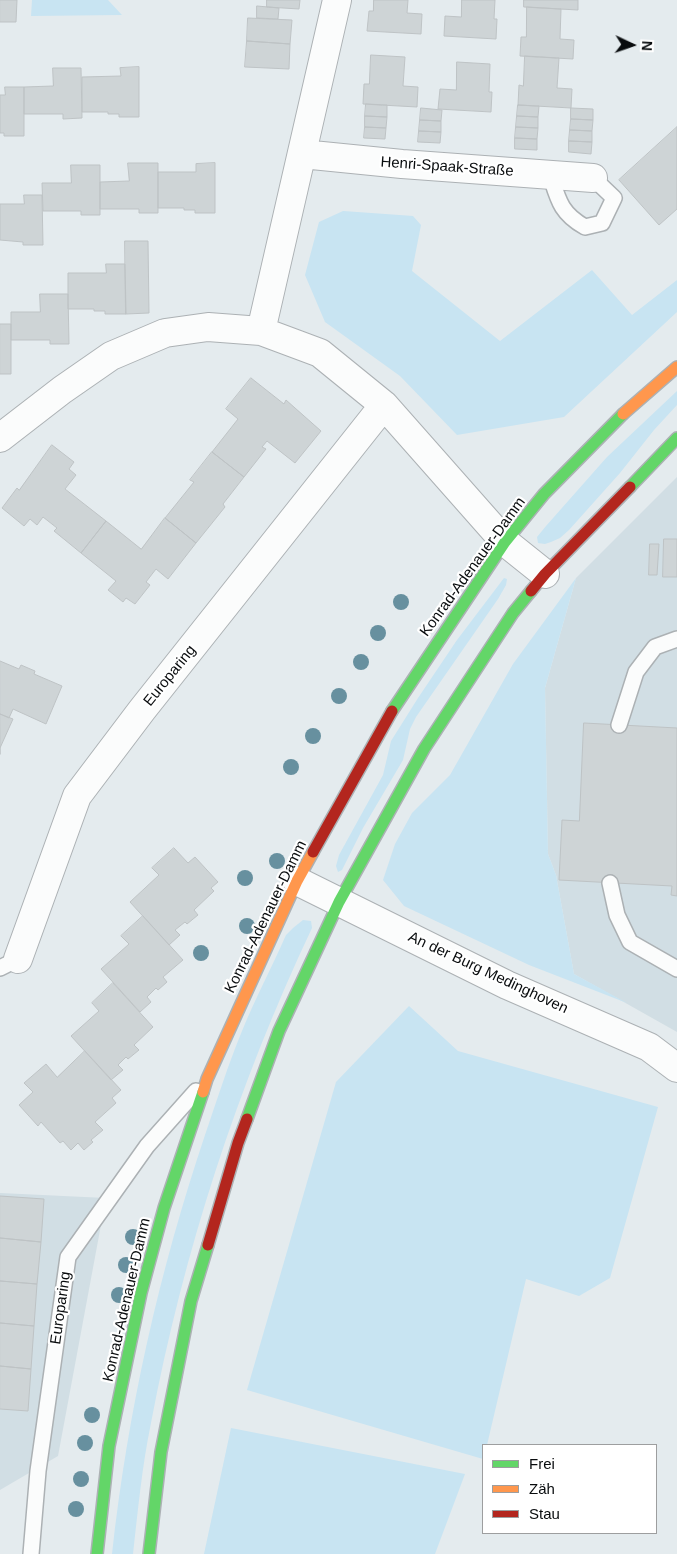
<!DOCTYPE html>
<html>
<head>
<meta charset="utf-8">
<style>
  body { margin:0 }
  #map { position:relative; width:677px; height:1554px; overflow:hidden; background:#e4ebee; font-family:Helvetica,sans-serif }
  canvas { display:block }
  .legend { position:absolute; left:482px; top:1444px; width:175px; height:90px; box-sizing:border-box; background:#fff; border:1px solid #9d9e9f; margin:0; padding:6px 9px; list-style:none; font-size:15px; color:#090c0e }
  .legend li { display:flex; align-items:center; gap:10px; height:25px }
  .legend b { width:25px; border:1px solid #9d9e9f }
  .north { position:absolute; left:607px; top:20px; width:50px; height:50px; -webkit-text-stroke:4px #fff; paint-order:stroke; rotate:93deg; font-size:14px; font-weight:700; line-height:20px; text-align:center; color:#090c0e }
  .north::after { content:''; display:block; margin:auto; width:18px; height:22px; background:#090c0e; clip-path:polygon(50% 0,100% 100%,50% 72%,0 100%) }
</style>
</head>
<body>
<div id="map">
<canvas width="677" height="1554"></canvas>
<ul class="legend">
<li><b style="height:6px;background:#63d668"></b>Frei</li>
<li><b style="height:6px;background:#ff974d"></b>Zäh</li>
<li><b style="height:6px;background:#b3261e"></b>Stau</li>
</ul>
<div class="north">N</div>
</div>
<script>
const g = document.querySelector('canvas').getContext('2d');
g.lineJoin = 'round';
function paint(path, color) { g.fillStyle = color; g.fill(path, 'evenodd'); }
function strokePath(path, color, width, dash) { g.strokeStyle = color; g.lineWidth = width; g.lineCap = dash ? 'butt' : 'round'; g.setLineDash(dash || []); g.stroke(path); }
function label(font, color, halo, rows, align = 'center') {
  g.font = font + ' Helvetica,sans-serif'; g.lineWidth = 4.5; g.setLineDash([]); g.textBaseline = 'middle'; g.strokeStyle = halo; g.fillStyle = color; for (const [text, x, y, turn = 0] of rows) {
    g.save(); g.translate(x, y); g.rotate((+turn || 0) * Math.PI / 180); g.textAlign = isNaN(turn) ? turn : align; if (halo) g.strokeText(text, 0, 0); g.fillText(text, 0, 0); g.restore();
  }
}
paint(new Path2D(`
  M677,477v555l-103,-58 -18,-99 -8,-21 -3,-166 31,-110z
  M0,1193l106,5 -48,258 -58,34z`), '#d1dee4');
paint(new Path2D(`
  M32,0h76l14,15 -91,1z
  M343,211l70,5 8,9 -9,46 88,70 92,-71 40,45 45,-35v32l-113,105 -107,18 -57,-59 -75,-54 -20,-47 14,-53z
  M677,391v14l-23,25 -34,43 -51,57 -9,8 -9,4 -6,2 -7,-1 -1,-6 9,-11 61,-69z
  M504,578l3,1 -1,6 -8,14 -82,118 -6,12 -7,31 -40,68 -21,42 -4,2 -2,-6 3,-11 44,-80 8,-34 27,-43 39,-58z
  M576,578l-31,110 3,166 8,21 18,99 53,29 -98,-38 -125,-59 -21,-26 12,-36 17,-31 38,-38 63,-111z
  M303,920l8,1 1,7c-75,159 -128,322 -161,495 -9,43 -13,87 -18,131h-21c16,-144 47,-282 93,-419 12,-35 23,-70 37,-104 13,-32 30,-64 44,-96l7,-7z
  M409,1006l49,45 200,56 -48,171 -31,18 -53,-17 -39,166h-4v14l-236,-69 89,-308z
  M231,1428l234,46 -30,80h-231z`), '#c8e4f2');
const building = new Path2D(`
  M0,0h17l-1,22h-16z
  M267,0h33l-1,9 -32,-2z
  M374,0h34l-1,13 15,1 -1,20 -54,-3 2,-20h4z
  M462,0h33l-1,19h3l-1,20 -52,-3 1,-20 16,1z
  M524,0h54v10l-54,-3z
  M257,6l22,2 -1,11 -21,-1z
  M527,7l34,2 -1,30 14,1 -1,19 -53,-3 1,-19h5z
  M248,18l44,2 -2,24 -43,-3z
  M247,41l43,3 -1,25 -44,-2z
  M371,55l34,2 -2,29 15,1 -1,20 -54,-3 1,-20h5z
  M525,56l34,2 -2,30 15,1 -1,19 -53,-3 1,-20 4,1z
  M457,62l33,2 -1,28h3l-1,20 -53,-3 2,-20 16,1z
  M139,67v50h-20v-3h-11v-2h-26v-35l39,-1 -1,-8z
  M53,68h28l1,50 -19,1v-5h-39v-27l29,-1z
  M5,87h19v49h-20v-3h-4v-38h5z
  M366,104l21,1v12l-22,-1z
  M518,105l21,1 -1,11 -21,-1z
  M421,108l21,2 -1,11 -21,-1z
  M571,108l22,1v11l-22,-1z
  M365,116l22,1 -1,11 -21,-1z
  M517,116l21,1v11l-22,-1z
  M571,119l22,1 -1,11 -22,-1z
  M420,120l21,1v11l-22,-1z
  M365,127l21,1 -1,11 -21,-1z
  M516,127l22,1 -1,11 -22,-1z
  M677,127v82l-18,16 -40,-45z
  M570,130l22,1v11l-23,-1z
  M419,131l22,1 -1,11 -22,-1z
  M515,138l22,1v11l-22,-1z
  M569,141l23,1 -1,12 -22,-2z
  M128,163h30v50h-19v-4h-39v-27l29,-1z
  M215,163v50h-20v-3h-11v-2h-26v-36h38v-8z
  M71,165h29v50h-19v-4h-38l-1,-28h29z
  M24,195h18l1,50h-20v-3l-23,-2v-36h24z
  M125,241h23l1,72 -23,1z
  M106,264h19l1,50h-21v-3h-11v-2h-26v-36h38z
  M40,294h28l1,50h-19v-4h-39v-28h29z
  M0,324h11v50h-11z
  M251,378l33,26 2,-4 35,31 -26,32 -28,-22 -5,6 4,2 -22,28 -32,-25 26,-33 -12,-10z
  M52,445l22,17 -5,7 7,6 -11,14 41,32 -25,32 -27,-22 3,-3 -14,-11 -6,8 -7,-6 -6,7 -22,-18 15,-20 2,2z
  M212,452l32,25 -21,27 2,3 -29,36 -31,-25 29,-36 -4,-2z
  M165,518l31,25 -28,36 -12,-10 -10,13 4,3 -15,19 -9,-6 -3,4 -15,-12 8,-9 -35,-28 25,-32 35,28z
  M664,539h13v38h-14z
  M650,544h9l-2,31h-8z
  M0,661l19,8 2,-4 14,6 -1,3 28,12 -16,38 -33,-15 -4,9 -9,-4z
  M0,714l13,5 -13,29v6z
  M584,723l93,5v168l-6,-1 1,-9 -113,-6 3,-60 17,1z
  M174,848l14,15 7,-6 23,25 -7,6 3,3 -20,19 4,5 -11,9 -2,-2 -10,8 5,5 -11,10 -39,-43 29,-27 -7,-7z
  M143,916l40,44 -20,17 4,5 -9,8 -2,-2 -9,9 4,5 -11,10 -39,-43 28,-25 -8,-8z
  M113,983l40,44 -19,18 5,5 -11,9 -2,-2 -8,8 5,5 -12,10 -40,-44 28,-25 -7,-8z
  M85,1051l36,39 -9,8 4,5 -21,19 8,8 -12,10 2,2 -9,8 -6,-7 -7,7 -8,-9 -3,2 -19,-21 -3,4 -19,-21 14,-13 -9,-9 22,-19 11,13z
  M0,1196l44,3 -3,43 -41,-4z
  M0,1238l41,4 -4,42 -37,-3z
  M0,1281l37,3 -3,42 -34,-3z
  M0,1323l34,3 -3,43 -31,-3z
  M0,1366l31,3 -3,42 -28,-2z`);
paint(building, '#ced4d6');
strokePath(building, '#bec3c5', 1);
const lane = new Path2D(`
  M550,174c8,25 10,39 35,53l17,-4 12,-25 -21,-20
  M619,725l17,-53 19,-25 22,-8
  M610,883l7,32 13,27 47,27
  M0,968l18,-9
  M31,1554l7,-83 30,-214 79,-111 49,-55`);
const street = new Path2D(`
  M302,154l100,10 191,14
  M261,331l76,-331
  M0,438l62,-48 49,-34 54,-23 43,-6 53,4 59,22 64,52 121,137 40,32
  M297,881l210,104 142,62 28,21
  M18,959l59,-163 65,-86 242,-305`);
const fast = new Path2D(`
  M630,487l47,-49
  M392,711l113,-169 39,-48 79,-80
  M247,1119l32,-88 60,-129 85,-153 89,-136 18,-22
  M97,1554l12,-108 32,-153 23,-85 39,-116
  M149,1554l12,-102 30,-151 17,-56`);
const slow = new Path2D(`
  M623,414l54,-47
  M203,1092l4,-13 90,-198 16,-29`);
const jam = new Path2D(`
  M531,591l14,-17 85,-87
  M313,852l79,-141
  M208,1245l30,-102 9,-24`);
strokePath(lane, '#acb1b4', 18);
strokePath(street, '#acb1b4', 30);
strokePath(fast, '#acb1b4', 14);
strokePath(slow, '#acb1b4', 14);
strokePath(jam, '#acb1b4', 14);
strokePath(lane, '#fbfcfc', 15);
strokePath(street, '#fbfcfc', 28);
strokePath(fast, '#63d668', 11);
strokePath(slow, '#ff974d', 11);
strokePath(jam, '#b3261e', 11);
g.fillStyle = '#67909f';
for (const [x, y] of [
  [401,602],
  [378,633],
  [361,662],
  [339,696],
  [313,736],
  [291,767],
  [277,861],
  [245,878],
  [247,926],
  [201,953],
  [133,1237],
  [126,1265],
  [119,1295],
  [92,1415],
  [85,1443],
  [81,1479],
  [76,1509]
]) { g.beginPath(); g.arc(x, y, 8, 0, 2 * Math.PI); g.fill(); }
label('15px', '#090c0e', '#fff', [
  ["Henri-Spaak-Straße",447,167,4],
  ["Konrad-Adenauer-Damm",473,567,-54],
  ["Europaring",170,676,-51],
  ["Konrad-Adenauer-Damm",266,917,-64],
  ["An der Burg Medinghoven",488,973,25],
  ["Konrad-Adenauer-Damm",127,1300,-77],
  ["Europaring",61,1308,-82]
]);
</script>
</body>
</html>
